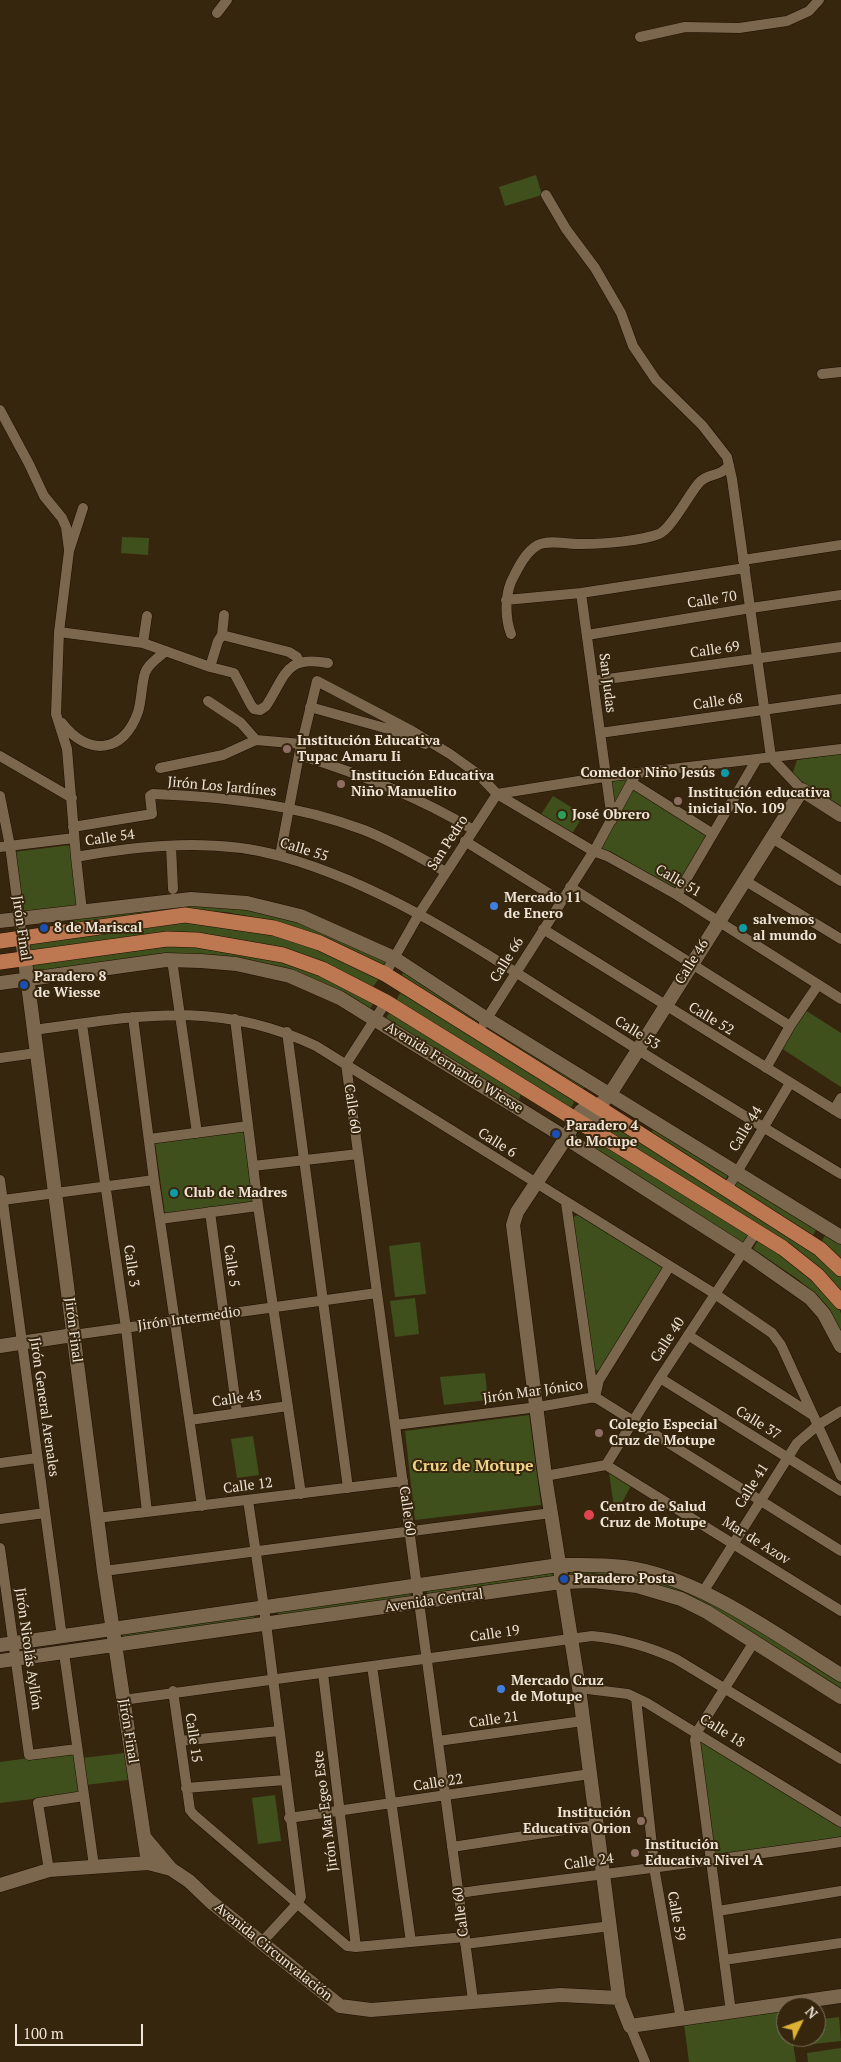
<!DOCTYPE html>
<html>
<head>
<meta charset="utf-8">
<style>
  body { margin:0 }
  #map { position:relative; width:841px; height:2062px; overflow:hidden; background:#37260e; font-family:"PT Serif",serif }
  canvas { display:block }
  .north { position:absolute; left:776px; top:1997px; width:50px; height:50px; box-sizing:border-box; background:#37260e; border:1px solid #81725e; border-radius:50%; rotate:48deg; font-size:14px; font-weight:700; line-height:20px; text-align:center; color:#efe4d6 }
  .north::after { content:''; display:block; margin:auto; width:18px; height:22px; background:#ddb133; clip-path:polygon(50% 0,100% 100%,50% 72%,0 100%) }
  .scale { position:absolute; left:15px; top:2024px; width:128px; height:22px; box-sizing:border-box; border:2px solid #efe4d6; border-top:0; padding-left:6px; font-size:15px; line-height:18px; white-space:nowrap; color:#efe4d6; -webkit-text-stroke:4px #37260e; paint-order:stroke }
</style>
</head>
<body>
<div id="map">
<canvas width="841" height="2062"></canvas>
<div class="north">N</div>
<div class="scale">100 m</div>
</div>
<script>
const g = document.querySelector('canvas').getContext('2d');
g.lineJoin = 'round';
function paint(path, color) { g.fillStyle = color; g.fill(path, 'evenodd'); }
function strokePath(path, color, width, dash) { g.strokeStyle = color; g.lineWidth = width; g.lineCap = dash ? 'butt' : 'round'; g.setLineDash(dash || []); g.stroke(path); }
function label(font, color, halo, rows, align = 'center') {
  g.font = font + ' "PT Serif",serif'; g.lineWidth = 4; g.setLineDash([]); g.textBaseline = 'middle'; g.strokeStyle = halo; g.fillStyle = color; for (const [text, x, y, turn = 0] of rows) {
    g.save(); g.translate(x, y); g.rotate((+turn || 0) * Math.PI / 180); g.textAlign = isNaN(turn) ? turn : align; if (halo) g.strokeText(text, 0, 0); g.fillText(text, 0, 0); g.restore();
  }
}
paint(new Path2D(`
  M536,175l6,20 -37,11 -6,-19z
  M122,537l27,1 -1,17 -27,-2z
  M841,754v54l-49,-33 5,-15z
  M632,777l-20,38 -5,-35z
  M631,785l77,48 -32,58 -66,-40h-15z
  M553,796l31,19 -13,20 -31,-19z
  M71,845l9,62 -56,7 -10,-62z
  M181,904l60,3 54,13 91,41 -4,7 -109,-47 -47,-9 -43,-2 -112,14 -1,-7z
  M198,920l85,14 98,42 -9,12 -79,-36 -23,-7 -48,-8 -193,15v-12z
  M184,945l99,14 92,41 -6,11 -120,-49 -216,12 -2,-11z
  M404,971l78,48 -4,7 -78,-48z
  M402,989l174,110 -8,13 -173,-109z
  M391,1010l130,84 -3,8 -133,-82z
  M805,1010l36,23v54l-60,-39z
  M489,1024l98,60 -6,8 -96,-61z
  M608,1119l130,81 103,72v23l-240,-165z
  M655,1127l74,46 -5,9 -74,-48z
  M244,1130l9,73 -88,11 -10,-72z
  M593,1137l156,97 -6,9 -156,-98z
  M737,1179l80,49 -5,9 -79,-51z
  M578,1215l86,53 -63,103 -11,-2 -21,-150z
  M826,1234l15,8v23l-20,-23z
  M758,1240c20,13 79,49 83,74 0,6 0,13 0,19l-29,-40 -13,-13 -46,-31z
  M420,1242l6,52 -31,3 -6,-51z
  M415,1298l4,36 -24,3 -5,-36z
  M485,1373l3,27 -44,5 -4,-28z
  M529,1415l12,90 -126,15 -10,-89z
  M253,1436l6,39 -22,3 -6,-39z
  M609,1472l22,14 -16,29z
  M607,1568l83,20 151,91v13l-168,-98 -102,-14 -1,-11z
  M552,1570l2,10 -126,17 -2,-9z
  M410,1591l1,9 -133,18v-9z
  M254,1613l1,9 -131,17 -1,-8z
  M699,1738l142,89v11l-129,17z
  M74,1752l6,41 -80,10v-41z
  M125,1753l3,27 -43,5 -3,-27z
  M275,1795l6,46 -23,3 -6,-46z
  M786,2010v27h6l4,25h-107l-5,-38z
  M839,2017l2,24 -37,4 -2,-8h14v-17z
  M841,2048v14h-33l-1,-9z`), '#3f501d');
const street = new Path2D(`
  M217,13l10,-13
  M640,37l45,-10 54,1 48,-7 22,-10 10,-11
  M546,195l20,34 29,39 26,45 12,33 23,34 46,45 25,32 5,22 39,278 31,33
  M822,374l19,-2
  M0,410l29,54 15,32 18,22 4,9 3,23
  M743,560l98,-15
  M581,593l31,227
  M506,600l75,-7 164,-25
  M59,632l84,11 67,24 24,6 17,32 3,4 6,1 6,-4c20,-30 18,-51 62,-43
  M511,634c-6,-16 -6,-37 0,-52 6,-12 14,-30 27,-37 12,-6 32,0 45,-1 20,0 58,-3 76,-10 12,-5 29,-38 39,-50 8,-11 24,-7 31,-19
  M222,635l2,-20
  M587,635l164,-27 90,-13
  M143,643l4,-27
  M210,667l8,-26 4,-6 67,17 8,5 2,5
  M593,681l248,-34
  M208,701l33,22 15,17
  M310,707l82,23 33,14
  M62,723c26,34 62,30 76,-11 4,-13 3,-26 7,-39 3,-9 14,-16 21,-22
  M600,733l241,-34
  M299,755c62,19 118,41 173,74
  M0,756l72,42
  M160,768l63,-13 33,-15 46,4
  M632,783l81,51
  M0,796l10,50 12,92
  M73,827l79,-13 -2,-18 3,-2c72,3 142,10 211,36 28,11 55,27 82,42
  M772,838l69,43
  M465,841l96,60
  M171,846l2,43
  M0,847l74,-9
  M280,856l19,-101 18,-74 95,50 38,23 28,20 19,20 96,57 14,5 70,39 164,104
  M76,857l-9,-108 -11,-35 3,-82 10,-81 14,-43
  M744,880l97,59
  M570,887l220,139
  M677,895l80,-136
  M82,911l-6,-54c66,-12 139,-19 204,-1 108,30 202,95 295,154 88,56 177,111 266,164
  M543,929l298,185
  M172,960l25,173
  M385,974l34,-60 78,-120 107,-17 237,-28
  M386,1002l-40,62 127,936
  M133,1017l21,163 48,326
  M235,1019l23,187 43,288
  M484,1023l113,-177 39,-72
  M82,1024l44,304 21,184
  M34,1030c105,-14 182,-31 282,16l399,248 57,39 9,12 60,131
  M287,1032l61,456
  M0,1058l36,-5
  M766,1068l24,-42 28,-41
  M834,1110l7,-12
  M149,1139l99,-13
  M253,1166l105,-12
  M0,1180l62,457
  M727,1189l63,-106
  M3,1200l151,-20
  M566,1203l28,195
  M210,1212l27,201
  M160,1219l98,-13
  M73,1335l304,-42
  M688,1335l123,79
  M660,1378l181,113
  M596,1393l3,-13 70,-113
  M190,1420l98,-14
  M395,1425l143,-18 57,-10 246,154
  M0,1463l37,-5
  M606,1465l54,-87 96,-146
  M545,1476l61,-11 235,146
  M248,1500l16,108 37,289 -4,7 -35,38
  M97,1518l306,-37
  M0,1519l45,-6
  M0,1548l29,207 48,-6
  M104,1571l447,-58
  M703,1592l94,-149 21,-18 23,-14
  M64,1653l30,213
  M372,1666l39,276
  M323,1673l33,274
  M579,1688l49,6 19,9 194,119
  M173,1691l17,119 4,5 153,131 9,1 109,-10
  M636,1698l19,175 26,146
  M123,1700l469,-64c31,3 56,10 84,23l165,100
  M180,1741l99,-10
  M438,1741l145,-20
  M186,1788l99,-8
  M289,1818l301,-44
  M452,1847l145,-22
  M49,1870l-11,-67 46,-7
  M459,1893c128,-17 255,-32 382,-51
  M718,1911l123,-20
  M465,1944l146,-18
  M724,1960l117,-17
  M731,2012l-36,-272 2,-8 57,-90
  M630,2026l15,36`);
const secondary = new Path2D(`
  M0,921l191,-22 56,4 53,13 94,42 93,61 354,218
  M22,938l82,633 44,292
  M0,983l166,-23 35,1 35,3 54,12 50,22 226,140 177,113 67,47 14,16 17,32
  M598,1107l-8,-2 -9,6 -15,27 -49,74 -4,13 32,251 34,212 40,310 11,28 211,-30
  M577,1122h8l11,-7 2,-8 12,-13 28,-44 164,-260 39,25
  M0,1346l73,-11
  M0,1645l559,-80c22,0 43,-1 65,2 76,10 152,68 217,108
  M0,1661l561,-79 32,-1 44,5 44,13 26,13 134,85
  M144,1837l27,32
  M0,1885l49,-15 99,-7 23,6 18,12 21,20 130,105 31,4 190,-15 58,3`);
const primary = new Path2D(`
  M0,941l185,-26 89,13 46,15 65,31 213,133 222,142 21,20
  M0,962l167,-23 30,1 86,15 39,14 64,33 397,246 34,27 24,27`);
strokePath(street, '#1e0e00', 11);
strokePath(secondary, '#1e0e00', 15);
strokePath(primary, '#1e0e00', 16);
strokePath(street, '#7b674e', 10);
strokePath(secondary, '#7b674e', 14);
strokePath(primary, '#be7851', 15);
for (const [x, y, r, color] of [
  [287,749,5,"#8d6e63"],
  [725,773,5,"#0f9aa8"],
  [341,784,5,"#8d6e63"],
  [678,801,5,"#8d6e63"],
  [562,815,5,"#2e9e5b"],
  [494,906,5,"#3f7fe0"],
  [44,928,5,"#1a4fb4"],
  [743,928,5,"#0f9aa8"],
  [24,985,5,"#1a4fb4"],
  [556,1134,5,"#1a4fb4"],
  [174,1193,5,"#0f9aa8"],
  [599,1433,5,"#8d6e63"],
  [589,1515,6,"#e0444e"],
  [564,1579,5,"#1a4fb4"],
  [501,1689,5,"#3f7fe0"],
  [641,1821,5,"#8d6e63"],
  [635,1853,5,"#8d6e63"]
]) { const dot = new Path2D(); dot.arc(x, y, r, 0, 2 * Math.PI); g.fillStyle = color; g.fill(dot); strokePath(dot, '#37260e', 2); }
label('14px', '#efe4d6', '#37260e', [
  ["Calle 70",712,600,-9],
  ["Calle 69",715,650,-8],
  ["San Judas",607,683,83],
  ["Calle 68",718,702,-8],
  ["Jirón Los Jardínes",222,787,5],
  ["Calle 54",110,838,-8],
  ["San Pedro",448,843,-57],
  ["Calle 55",304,850,17],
  ["Calle 51",678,881,30],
  ["Jirón Final",21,928,82],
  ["Calle 66",507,960,-58],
  ["Calle 46",692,962,-58],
  ["Calle 52",711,1019,31],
  ["Calle 53",637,1033,32],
  ["Avenida Fernando Wiesse",454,1068,32],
  ["Calle 60",352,1109,82],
  ["Calle 44",746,1129,-59],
  ["Calle 6",497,1143,32],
  ["Calle 3",131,1266,82],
  ["Calle 5",231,1266,82],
  ["Jirón Intermedio",189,1319,-8],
  ["Jirón Final",73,1330,83],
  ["Calle 40",668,1340,-57],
  ["Jirón Mar Jónico",533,1392,-8],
  ["Calle 43",237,1399,-8],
  ["Jirón General Arenales",44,1407,82],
  ["Calle 37",758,1423,32],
  ["Calle 12",248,1486,-7],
  ["Calle 41",752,1486,-58],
  ["Calle 60",407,1511,82],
  ["Mar de Azov",756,1541,32],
  ["Avenida Central",434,1601,-8],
  ["Calle 19",495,1634,-8],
  ["Jirón Nicolás Ayllón",28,1649,82],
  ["Calle 21",494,1720,-8],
  ["Jirón Final",128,1731,81],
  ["Calle 18",722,1731,32],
  ["Calle 15",193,1738,82],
  ["Calle 22",438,1783,-9],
  ["Jirón Mar Egeo Este",326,1811,-97],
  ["Calle 24",589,1862,-8],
  ["Calle 60",461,1912,-97],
  ["Calle 59",676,1916,80],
  ["Avenida Circunvalación",273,1952,39]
]);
label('bold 14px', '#efe4d6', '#37260e', [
  ["Institución Educativa",297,741],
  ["Tupac Amaru Ii",297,757],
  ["Comedor Niño Jesús",715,773,"right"],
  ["Institución Educativa",351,776],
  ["Niño Manuelito",351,792],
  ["Institución educativa",688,793],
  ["inicial No. 109",688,809],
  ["José Obrero",572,815],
  ["Mercado 11",504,898],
  ["de Enero",504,914],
  ["salvemos",753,920],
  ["al mundo",753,936],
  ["8 de Mariscal",54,928],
  ["Paradero 8",34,977],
  ["de Wiesse",34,993],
  ["Paradero 4",566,1126],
  ["de Motupe",566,1142],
  ["Club de Madres",184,1193],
  ["Colegio Especial",609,1425],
  ["Cruz de Motupe",609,1441],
  ["Centro de Salud",600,1507],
  ["Cruz de Motupe",600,1523],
  ["Paradero Posta",574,1579],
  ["Mercado Cruz",511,1681],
  ["de Motupe",511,1697],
  ["Institución",631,1813,"right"],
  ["Educativa Orion",631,1829,"right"],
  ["Institución",645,1845],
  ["Educativa Nivel A",645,1861]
], 'left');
label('bold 16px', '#f1d388', '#37260e', [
  ["Cruz de Motupe",473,1466]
]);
</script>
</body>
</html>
